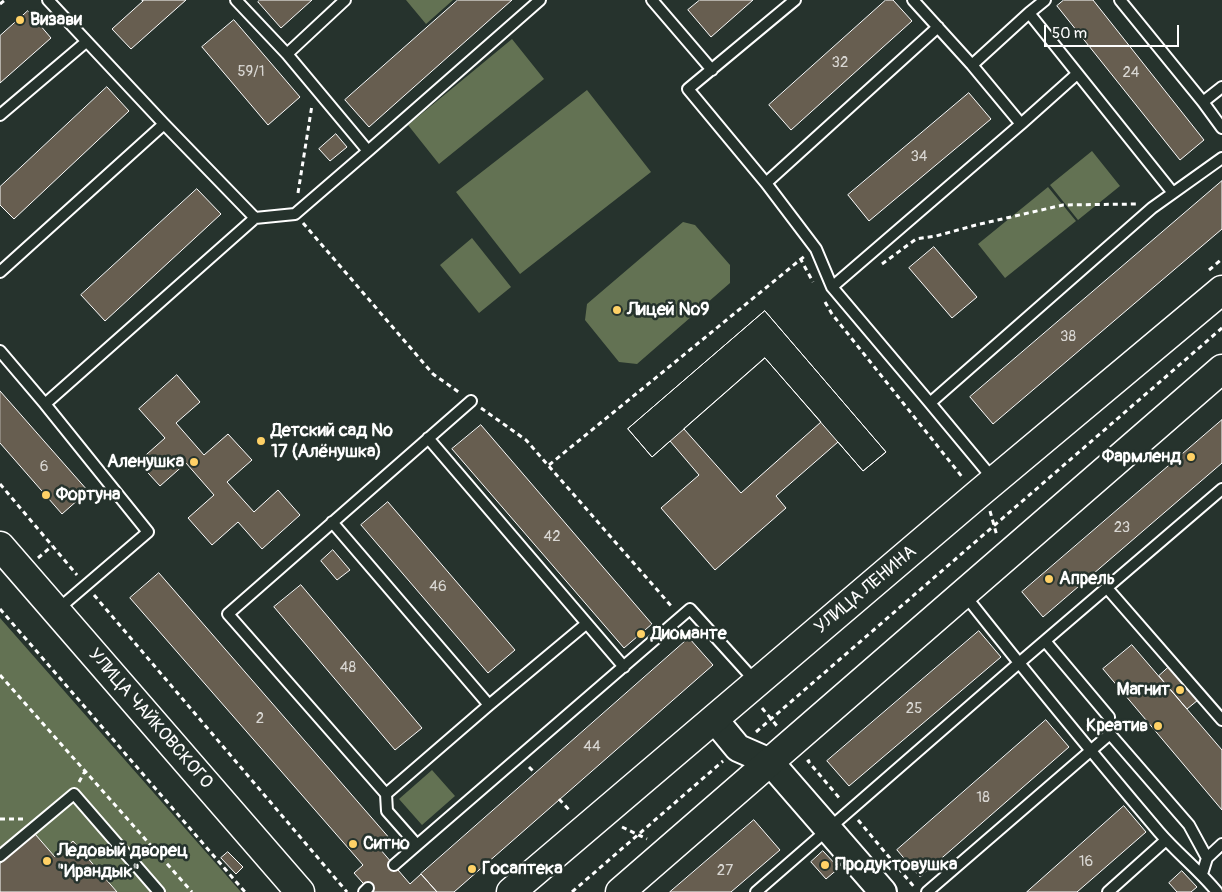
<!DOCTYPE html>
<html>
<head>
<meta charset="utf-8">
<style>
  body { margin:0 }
  #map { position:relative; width:1222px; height:892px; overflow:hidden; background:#26332d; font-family:Pangolin,sans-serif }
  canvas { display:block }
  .scale { position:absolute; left:1044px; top:25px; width:135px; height:22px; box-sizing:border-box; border:2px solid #fff; border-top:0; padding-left:6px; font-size:15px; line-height:18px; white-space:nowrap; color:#fff; -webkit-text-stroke:4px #26332d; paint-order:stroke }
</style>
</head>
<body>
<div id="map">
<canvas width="1222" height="892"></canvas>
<div class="scale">50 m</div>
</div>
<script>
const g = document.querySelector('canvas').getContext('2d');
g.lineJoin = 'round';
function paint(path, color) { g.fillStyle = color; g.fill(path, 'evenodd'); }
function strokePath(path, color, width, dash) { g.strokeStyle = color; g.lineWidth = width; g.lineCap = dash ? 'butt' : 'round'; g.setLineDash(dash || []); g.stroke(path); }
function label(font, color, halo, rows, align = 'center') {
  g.font = font + ' Pangolin,sans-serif'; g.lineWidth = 5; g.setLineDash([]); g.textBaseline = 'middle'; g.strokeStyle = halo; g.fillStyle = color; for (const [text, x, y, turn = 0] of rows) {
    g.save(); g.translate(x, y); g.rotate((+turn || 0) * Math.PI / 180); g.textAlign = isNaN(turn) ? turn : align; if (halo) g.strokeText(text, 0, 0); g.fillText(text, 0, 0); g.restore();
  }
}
paint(new Path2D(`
  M406,0h47l-27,24z
  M512,39l32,40 -105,85 -31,-39z
  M587,90l64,82 -131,102 -64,-82z
  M1092,151l28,35 -42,34 -28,-35z
  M1048,187l28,34 -71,57 -27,-34z
  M683,222l12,3 35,40v18l-93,81 -18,-2 -34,-42 2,-16z
  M472,238l39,49 -32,26 -39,-48z
  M0,618l241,274h-241z
  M432,770l23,26 -33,29 -23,-26z`), '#637253');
const building = new Path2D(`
  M142,0h44l-55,49 -19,-20 31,-28z
  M260,0h52l-31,28 -23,-26z
  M458,0h54l-143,127 -24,-27z
  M700,0h53l-42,37 -23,-27z
  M886,0h7l19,21 -121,109 -22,-25z
  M1064,0h29l111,140 -24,20 -123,-154z
  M28,11l23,27 -51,45v-47z
  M234,20l66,77 -32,28 -66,-78z
  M107,87l22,24 -115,108 -14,-14v-18z
  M969,93l22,26 -122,102 -21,-26z
  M336,134l11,13 -17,14 -11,-12z
  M1222,181v48l-229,195 -23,-27z
  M197,189l24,25 -116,107 -24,-26z
  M934,247l43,50 -25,21 -43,-50z
  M765,311l121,141 -23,19 -25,-29 -62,54 10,12 -71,62 -54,-62 38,-33 -29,-34 -18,16 -24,-28zM765,358l56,64 -80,71 -57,-64z
  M765,311l121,141 -23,19 -98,-113 -113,99 -24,-28z
  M177,375l23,27 -24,21 28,32 24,-21 24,26 -25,22 27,30 24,-22 22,25 -38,34 -24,-27 -26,23 -24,-27 26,-23 -28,-32 -26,23 -22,-24 27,-24 -26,-29z
  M0,391l88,100 -26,23 -62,-71z
  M1222,420v43l-179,154 -21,-25z
  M481,425l171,199 -28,24 -172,-199z
  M388,502l127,148 -27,23 -127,-148z
  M333,550l17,20 -13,10 -16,-19z
  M159,573l232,267 -11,9 30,35 11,-10 16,18h-66l-17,-19 9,-8 -233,-267z
  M301,585l121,143 -27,22 -121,-143z
  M979,631l22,26 -152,129 -22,-25z
  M689,638l24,27 -259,227h-17l-16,-18z
  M1132,645l90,105v60l-119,-141z
  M1169,667l29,33 -11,9 -28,-33z
  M1046,720l23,27 -149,130 -23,-27z
  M1124,806l22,26 -69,60h-50z
  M754,820l26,30 -49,42h-61z
  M35,834l20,23 18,-16 44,51h-117v-28z
  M823,851l16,17 -13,11 -15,-17z
  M228,852l15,15 -7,7 -15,-16z
  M1182,871l15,16 -6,5h-14l-8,-9z`);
paint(building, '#675e50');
strokePath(building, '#fff', 1);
const service = new Path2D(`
  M48,0l116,124 91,94
  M236,0l51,54 81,97 172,-151
  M652,0l60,70
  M795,0l-107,89 78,94 50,66 16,38 98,116
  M1045,0l-16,13 144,180
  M1120,0l83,102 19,26
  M287,54l58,-54
  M972,65l57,-52
  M1203,102l19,-15
  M0,115l86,-73
  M1021,124l56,-50
  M766,183l172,-156
  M0,272l164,-148
  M832,287l189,-163 -49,-59 -59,-65
  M0,351l45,53 103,128 -91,78
  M471,401l-243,213 158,180 1,17 30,34 273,-236 66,73
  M45,404l210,-186 40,-4 73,-63
  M428,438l196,229
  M994,480l-64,-77 222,-195 70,-50
  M332,522l157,183
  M1107,588l115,132
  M964,594c64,81 129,160 195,238 18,21 40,38 58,60
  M1045,641l64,76 1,17 79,91 18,33 -5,16
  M386,794l103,-89 97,-81
  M0,856l74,-62 85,98
  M1207,858l15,-14
  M394,865l23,-20
  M364,892l4,-4
  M756,892l263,-229 203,-174
  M927,892l183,-158
  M1108,892l58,-52`);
const tertiary = new Path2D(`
  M714,719l24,29 32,14 113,130`);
const secondary = new Path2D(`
  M0,546l300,346
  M511,892l466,-397 245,-205
  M620,892l602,-523`);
strokePath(service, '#fff', 14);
strokePath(tertiary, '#fff', 30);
strokePath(secondary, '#fff', 31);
strokePath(new Path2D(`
  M0,4l5,-4
  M298,193l14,-88
  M303,223l130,151 27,19
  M800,258l13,24
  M882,264l34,-25 20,-3 40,-11 87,-20 73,-1
  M1209,270l13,-11
  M825,302l7,12 131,164
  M481,408l45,32 147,168
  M549,465l257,-210
  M0,484l77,91
  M990,511l7,25
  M38,558l14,-12
  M94,595l253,297
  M0,609l245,283
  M0,675l192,217
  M762,708l15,18
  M756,732l466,-404
  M810,760l-2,1 33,39
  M529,767l6,6
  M79,782l6,-11
  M559,799l12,13
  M0,819h23
  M858,820l57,68
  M622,827l25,12
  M572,892l151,-131`), '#fff', 3, [5, 4]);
strokePath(service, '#26332d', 10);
strokePath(tertiary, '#26332d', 26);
strokePath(secondary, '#26332d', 28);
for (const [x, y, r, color] of [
  [20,20,5,"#ffd166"],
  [617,310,5,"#ffd166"],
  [261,441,5,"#ffd166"],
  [1191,457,5,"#ffd166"],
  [194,462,5,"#ffd166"],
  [46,495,5,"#ffd166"],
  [1049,579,5,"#ffd166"],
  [641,634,5,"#ffd166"],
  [1180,690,5,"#ffd166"],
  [1158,726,5,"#ffd166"],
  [353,844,5,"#ffd166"],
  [47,861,5,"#ffd166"],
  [825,865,5,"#ffd166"],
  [472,869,5,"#ffd166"]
]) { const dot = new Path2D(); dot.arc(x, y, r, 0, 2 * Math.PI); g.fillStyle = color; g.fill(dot); strokePath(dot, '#26332d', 2); }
label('15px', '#d9d7d3', null, [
  ["32",840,63],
  ["59/1",251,72],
  ["24",1131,73],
  ["34",919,157],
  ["38",1068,337],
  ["6",44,467],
  ["23",1122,528],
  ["42",552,537],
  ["46",438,587],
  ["48",348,668],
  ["25",914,709],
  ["2",260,719],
  ["44",592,747],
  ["18",983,798],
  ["16",1086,862],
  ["27",725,871]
]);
label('bold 18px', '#fff', '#26332d', [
  ["Визави",30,20],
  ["Лицей №9",627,310],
  ["Детский сад №",271,431],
  ["17 (Алёнушка)",271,452],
  ["Фармленд",1181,457,"right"],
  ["Аленушка",184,462,"right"],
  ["Фортуна",56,495],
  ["Апрель",1059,579],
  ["Диоманте",651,634],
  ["Магнит",1170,690,"right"],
  ["Креатив",1148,726,"right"],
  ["Ситно",363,844],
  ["Ледовый дворец",57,851],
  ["\"Ирандык\"",57,872],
  ["Продуктовушка",835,865],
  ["Госаптека",482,869]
], 'left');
label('18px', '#fff', '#26332d', [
  ["УЛИЦА ЛЕНИНА",866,590,-40],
  ["УЛИЦА ЧАЙКОВСКОГО",150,719,49]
]);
</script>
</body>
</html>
